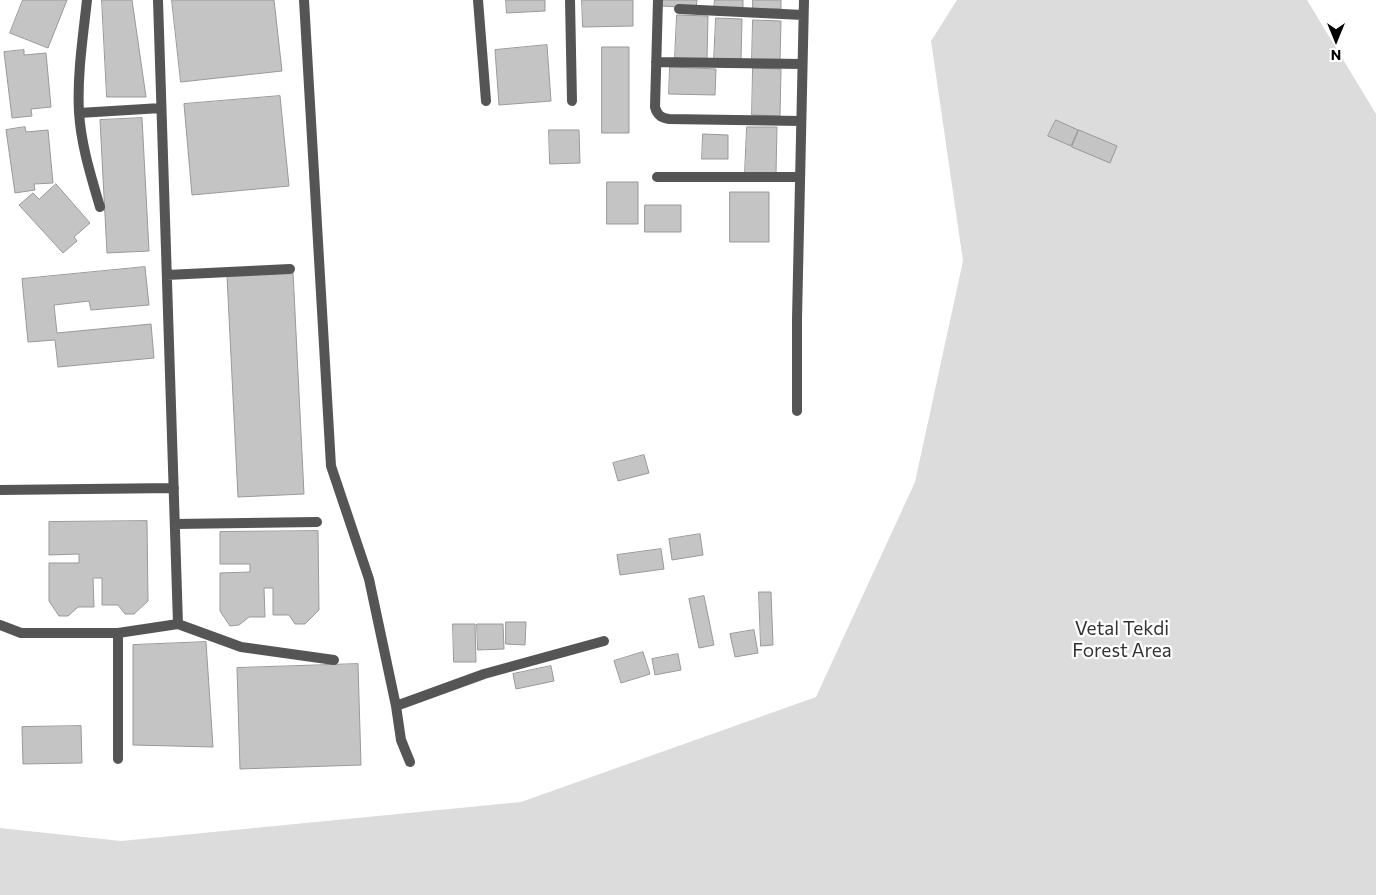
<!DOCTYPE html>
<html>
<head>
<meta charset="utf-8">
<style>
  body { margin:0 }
  #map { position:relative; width:1376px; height:895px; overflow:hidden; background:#fff; font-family:Commissioner,sans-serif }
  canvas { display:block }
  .north { position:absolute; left:1311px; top:15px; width:50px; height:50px; -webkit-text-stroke:4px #fff; paint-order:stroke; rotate:180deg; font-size:14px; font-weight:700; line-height:20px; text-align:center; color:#000 }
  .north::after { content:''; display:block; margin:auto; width:18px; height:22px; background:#000; clip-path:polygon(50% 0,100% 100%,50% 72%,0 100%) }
</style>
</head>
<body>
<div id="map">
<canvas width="1376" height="895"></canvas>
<div class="north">N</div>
</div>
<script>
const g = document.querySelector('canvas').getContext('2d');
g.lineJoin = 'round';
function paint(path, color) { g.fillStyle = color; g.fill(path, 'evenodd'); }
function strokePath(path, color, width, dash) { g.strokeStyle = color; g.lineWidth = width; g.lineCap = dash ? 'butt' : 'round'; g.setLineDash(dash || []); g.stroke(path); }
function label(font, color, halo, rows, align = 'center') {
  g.font = font + ' Commissioner,sans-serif'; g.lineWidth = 4.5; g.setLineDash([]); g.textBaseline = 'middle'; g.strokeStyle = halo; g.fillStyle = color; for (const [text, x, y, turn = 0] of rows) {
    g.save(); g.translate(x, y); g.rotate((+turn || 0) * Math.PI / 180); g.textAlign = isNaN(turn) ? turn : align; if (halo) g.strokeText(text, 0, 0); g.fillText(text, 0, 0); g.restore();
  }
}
paint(new Path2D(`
  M957,0h350l69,114v781h-1376v-67l121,13 400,-39 295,-105 99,-215 48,-221 -32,-220z`), '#dcdcdc');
const building = new Path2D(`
  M23,0h44l-19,48 -38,-15z
  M102,0h30l14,97h-39z
  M172,0h102l8,71 -101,11z
  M506,0h39v11l-38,2z
  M582,0h51v26l-50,1z
  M661,0h36l-1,8 -35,-2z
  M715,0h28v10l-29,-1z
  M753,0h28v9h-28z
  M677,15l31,1 -1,43 -32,-1z
  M716,18l26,1 -1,42h-27z
  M753,20l28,1 -1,40 -28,-1z
  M547,45l4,56 -52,4 -4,-55z
  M602,47h27v86h-27z
  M24,50v5l22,-2 5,54 -20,2 1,7 -20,2 -8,-66z
  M670,67l46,2 -1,26 -46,-1z
  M753,68l28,1 -1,47 -28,-1z
  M280,96l9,90 -97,9 -8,-91z
  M142,118l7,133 -42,2 -7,-133z
  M1056,120l22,10 -7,16 -23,-10z
  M25,127l1,5 22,-2 5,53 -19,1 1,6 -20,3 -9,-63z
  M747,127h30l-1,46h-31z
  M549,130h30l1,33 -30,1z
  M1079,130l38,16 -7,17 -38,-16z
  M703,134l25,1v24h-26z
  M607,182h31v42h-31z
  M56,184l34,39 -16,14 3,4 -14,12 -44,-48 14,-12 6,6z
  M730,192h39v50h-39z
  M645,205h36v27h-36z
  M145,267l4,38 -58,5 -2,-9 -35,4 3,28 94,-9 3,34 -96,9 -3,-27 -27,2 -6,-63z
  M293,272l11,222 -66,3 -11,-221z
  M644,455l5,18 -31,8 -5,-18z
  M147,521l1,80 -14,13h-9l-7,-9h-16v-27h-9l1,29h-16l-10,9h-9l-10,-15v-38h30v-9l-30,1v-33z
  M318,531l1,79 -14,14h-10l-6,-9h-16v-27h-9l1,29h-16l-10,8 -9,1 -10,-15v-38l30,-1v-8h-30v-32z
  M700,534l3,21 -31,5 -3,-21z
  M661,549l3,20 -44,6 -3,-20z
  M759,592h12l2,53 -12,1z
  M704,596l10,49 -15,3 -10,-49z
  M506,622h20l-1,23 -19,-1z
  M453,624h22l1,38h-22z
  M477,624h26l1,25 -26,1z
  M754,630l4,23 -23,4 -5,-23z
  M206,642l7,105 -80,-2v-100z
  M643,652l7,22 -29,9 -7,-22z
  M678,654l3,16 -26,5 -3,-16z
  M358,664l3,101 -121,4 -3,-101z
  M551,666l3,15 -38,8 -3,-15z
  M81,726l1,37 -59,1 -1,-37z`);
paint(building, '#c4c4c4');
strokePath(building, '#999', 1);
strokePath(new Path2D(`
  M87,0c-4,37 -10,75 -8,112 2,33 12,64 21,95
  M304,0l27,466 38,113 27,127 5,34 9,22
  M478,0l8,101
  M570,0l2,101
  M658,0l-3,107c2,8 6,11 14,12l132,2
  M679,9l124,6
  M656,62l146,2
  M79,113l82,-5
  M657,177h143
  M167,275l123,-6
  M797,411v-92l7,-319
  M0,490l174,-2
  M175,524l142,-2
  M178,624l63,23 93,13
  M0,625l21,8h97l60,-9 -20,-624
  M118,633v126
  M396,706l88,-32 120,-33`), '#555', 10);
label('19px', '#333', '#fff', [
  ["Vetal Tekdi",1122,629],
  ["Forest Area",1122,651]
]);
</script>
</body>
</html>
